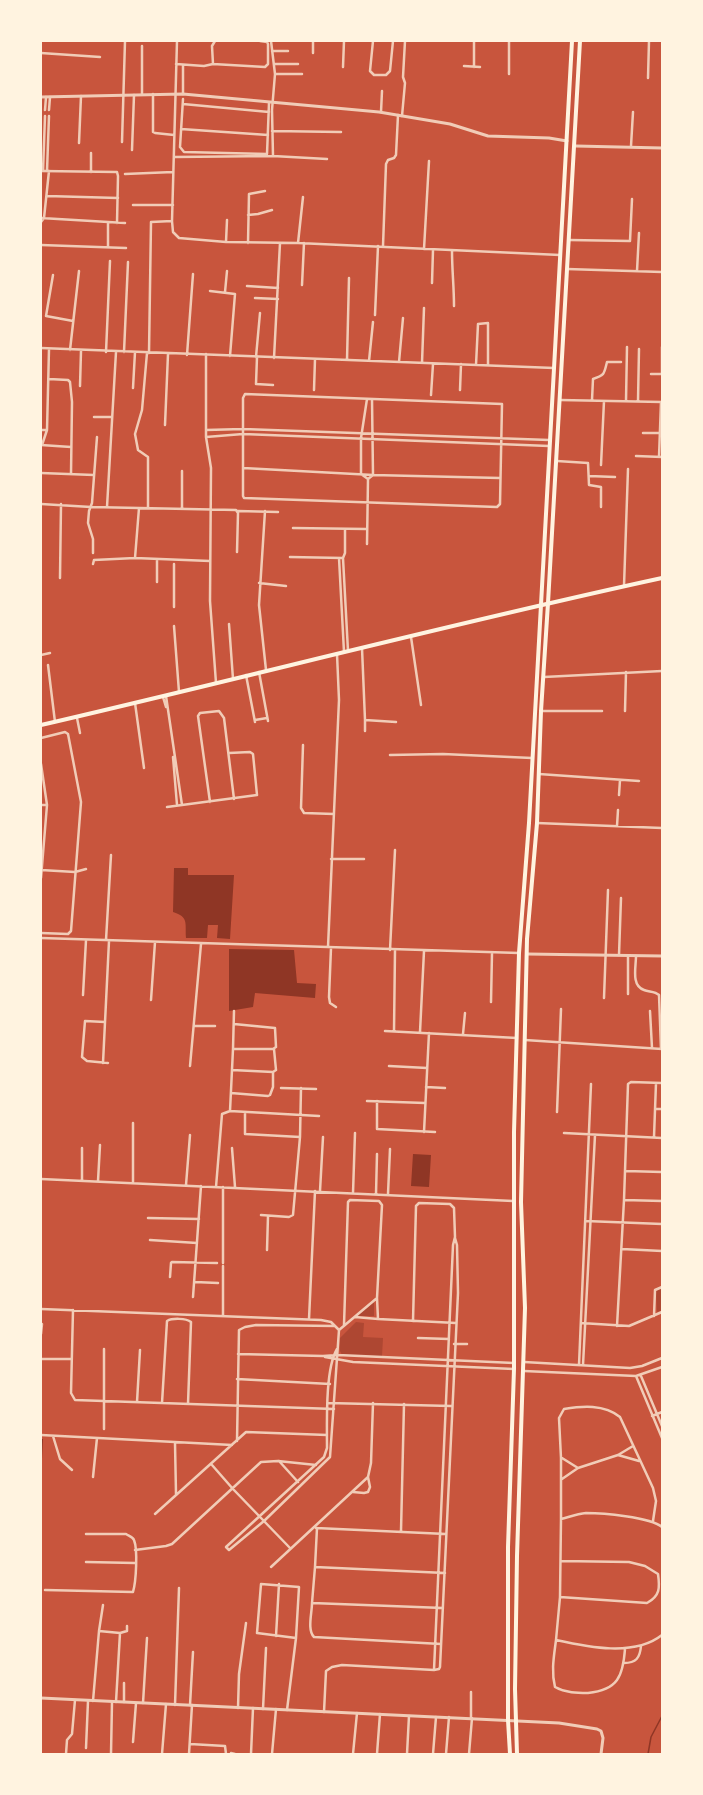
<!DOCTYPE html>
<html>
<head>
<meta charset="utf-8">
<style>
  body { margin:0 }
  #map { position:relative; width:703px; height:1795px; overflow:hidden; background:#c8553d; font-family:Bitter,serif }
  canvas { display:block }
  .frame { position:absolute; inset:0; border:42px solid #fff3e0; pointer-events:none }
</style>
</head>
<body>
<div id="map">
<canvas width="703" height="1795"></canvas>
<div class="frame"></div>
</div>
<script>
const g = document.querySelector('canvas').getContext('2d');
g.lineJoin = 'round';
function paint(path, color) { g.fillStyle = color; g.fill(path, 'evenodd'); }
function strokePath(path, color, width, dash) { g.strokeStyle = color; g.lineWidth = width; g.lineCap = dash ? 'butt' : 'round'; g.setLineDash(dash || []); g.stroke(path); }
paint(new Path2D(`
  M662,1288v22l-5,2 -1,-21z
  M374,1302v14h-17z
  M356,1322l8,1 -1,14 20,1 -1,18 -40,-1 -2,-4v-13z`), '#ae4732');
paint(new Path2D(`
  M174,868h14v7h46l-4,64 -13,-1 1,-13h-10l-1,13h-21c-1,-15 3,-21 -13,-26z
  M229,949l65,1 3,33 19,1 -1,14 -60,-5 -2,14 -24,4z
  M413,1154l18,1 -2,32 -18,-1z
  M41,1439h2l-2,39z`), '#8f3625');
strokePath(new Path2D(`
  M648,1754l3,-17 11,-21`), '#8f3625', 1.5);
strokePath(new Path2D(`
  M177,41l-5,180 1,11 6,6 47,4 72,1 262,12
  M271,41l4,33 -3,36 1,46
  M313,41v12
  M373,41l-3,30 4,4h12l4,-4 3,-30
  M474,41v26
  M272,51h16
  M41,53l59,4
  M176,64l28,2 9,-2 52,3 3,-3v-20l-1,-2 -7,-1
  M213,64l-1,-18 3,-5
  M274,64h24
  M464,66l16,1
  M343,67l1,-26
  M275,74h27
  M509,74v-33
  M648,78l1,-37
  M142,94v-48
  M153,94v38l2,1 19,2
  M183,94v-29
  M183,99l-3,48 4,5 83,2 2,-51
  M183,104l86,8
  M45,110l1,-13
  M49,110l1,-13
  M381,112l1,-21
  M402,116l3,-33 -2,-6 2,-36
  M181,129l87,6
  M272,131l69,1
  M122,142l3,-101
  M79,143l2,-47
  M631,146l2,-34
  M132,150l2,-55
  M91,153v19
  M174,157l99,-1 54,3
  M41,171l76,1 1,4 -1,47
  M43,171l2,-55
  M47,171l2,-55
  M125,174l48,-2
  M47,196l71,2
  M133,205h40
  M248,215l10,-1 14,-4
  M41,218l84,5
  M41,222l3,-4 5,-47
  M108,223v24
  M569,240l61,1 2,-42
  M226,242l1,-22
  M248,243l1,-49 16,-3
  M298,243l5,-46
  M41,245l85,3
  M383,246l3,-82 2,-4 6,-2 2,-3 2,-40
  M424,249l5,-88
  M452,251c0,19 2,36 2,55
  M567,269l95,3
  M637,271l2,-38
  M53,275l-7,41 27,5
  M432,283l1,-33
  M302,285l2,-42
  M247,286l31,2
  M210,291l25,3 -5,62
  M225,292l2,-21
  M255,298l23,1
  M375,315l3,-69
  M662,347v27
  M41,348l513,20
  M70,350l9,-79
  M106,352l4,-91
  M124,352l4,-90
  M147,353l-5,57 -7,24 3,16 10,7v51
  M149,353l2,-131 21,-1
  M206,354v83l5,31 -1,133 6,82
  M187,355l6,-81
  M256,357l4,-44
  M257,357l-1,27 17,1
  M274,358l6,-115
  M347,360l2,-82
  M369,361l4,-39
  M399,362l4,-44
  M422,363l2,-55
  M476,365l2,-41 10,-1v42
  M651,374h10
  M49,379l19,1 2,2 2,20 -1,72
  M80,386l1,-35
  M133,388l2,-36
  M314,390l1,-31
  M460,390l1,-26
  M245,394l257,10 -2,100 -3,3 -253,-9 -1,-2v-98z
  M431,395l2,-31
  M367,399l-6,39v36l7,5
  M560,400l102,2
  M592,400l1,-21c12,-4 11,-5 14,-17h14
  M626,401l1,-54
  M638,401l1,-52
  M94,417h18
  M165,425l3,-71
  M41,430h6
  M206,430l37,-1 306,11
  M643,433h19
  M206,437l37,-3 306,12
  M41,445l30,2
  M42,445l5,-15 2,-81
  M636,456l26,1
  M659,457l2,-55
  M557,461l31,2 1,22 12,2v20
  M601,465l3,-64
  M243,468l130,7 127,3
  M41,473l53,2
  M589,476l26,1
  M368,479l5,-4 -1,-76
  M41,504l50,3 145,3 2,3 -1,39
  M107,507l9,-155
  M182,509v-38
  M238,511l40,1
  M265,511l-6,94 7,65
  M293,528l73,1
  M367,544l1,-65
  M93,553v-14l-5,-16 1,-12 3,-8 5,-66
  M290,557l53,1 2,-5v-24
  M135,558l4,-50
  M339,558l5,94
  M343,558l5,93
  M93,564l1,-4 41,-2 75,3
  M174,564v43
  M60,578l1,-74
  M157,582v-23
  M259,583l27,3
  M624,586l4,-117
  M229,624l4,55
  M174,626l5,66
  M411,637l10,68
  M362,648l3,72 31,2
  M41,655l9,-2
  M48,665l7,57
  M259,672l9,49
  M246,675l9,47
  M544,677l118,-6
  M166,696l16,109
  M163,697l3,10
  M135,703l9,65
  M541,711h61
  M625,711l1,-39
  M77,718l3,15
  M255,720l12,-2
  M365,731v-11
  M41,738l24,-6 3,2 13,68 -10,129 -3,3 -27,-1
  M303,745l-2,63 3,5 30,1
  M390,755l53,-1 89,4
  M173,757l4,48
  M41,764l6,41 -6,73
  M539,774l100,7
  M619,795l1,-15
  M210,802l-12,-86 2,-3 19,-2 5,7 10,81
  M41,805h6
  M167,807l90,-12 -4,-41 -3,-2 -21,1
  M537,823l125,5
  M617,826l1,-16
  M331,859h33
  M41,870l34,2 11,-3
  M41,938l478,15
  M106,940l5,-85
  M328,947l11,-247 -2,-46
  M331,948l-2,49 1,6 6,4
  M390,950l5,-100
  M619,955l2,-57
  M636,956c0,11 -5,30 8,34 5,2 11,1 15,5l2,54
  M628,994v-38
  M83,995l3,-55
  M604,998l4,-108
  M151,1000l4,-58
  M491,1002l1,-49
  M650,1011l2,37
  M105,1022l-20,-1 -3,36 5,4 21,2
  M234,1024l41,4 1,19 -3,2h-40l-3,62 89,5
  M194,1026h21
  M385,1031l132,7
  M394,1031l1,-81
  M420,1032l4,-81
  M463,1034l2,-21
  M525,1040l137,9
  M233,1049l1,-38
  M103,1063l6,-122
  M190,1066l11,-122
  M389,1066l38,2
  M232,1070l41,2
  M273,1072l3,-2 -2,-21
  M426,1087l19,1
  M281,1088l35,1
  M231,1093l37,3 2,-1 3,-8v-15
  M367,1101l58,2
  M377,1101v28l58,3
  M656,1109h6
  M245,1112v22l55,3
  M557,1112l4,-103
  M424,1132l5,-99
  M564,1133l98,5
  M654,1137l2,-54
  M232,1148l3,39
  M626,1171l36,1
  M41,1179l472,22
  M82,1181v-33
  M98,1181l2,-36
  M133,1183v-60
  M186,1185l4,-50
  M216,1187l6,-73 8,-3
  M223,1187v76
  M320,1191l3,-54
  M353,1193l2,-60
  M376,1194l1,-40
  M388,1194l2,-45
  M624,1200l38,1
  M261,1215l28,2 4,-2 7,-78 1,-49
  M148,1218l51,1
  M586,1221l76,3
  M150,1240l47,3
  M622,1249l40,2
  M267,1250l1,-34
  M223,1266v50
  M170,1277l1,-14 1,-1 45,1
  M195,1282l23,1
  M193,1297l8,-111
  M41,1309l280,11 10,2 8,8 -9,127 -66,64 -35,29 -3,-3 98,-90 3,-9c0,-25 -2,-79 10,-99
  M73,1310l-2,83 4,7 259,9
  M654,1316l1,-26 7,-3
  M355,1317l23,2 -1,-21
  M309,1319l6,-128
  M378,1319l78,4
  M413,1321l3,-115 3,-3 31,1 4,4 1,29 -2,8 -19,425
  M581,1323l48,3 33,-14
  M617,1326l7,-126 4,-116 3,-2 31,1
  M339,1330l38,-32 5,-93 -3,-4 -29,-1 -2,2 -4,123
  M41,1334l1,-10
  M418,1338l31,1
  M454,1344h13
  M238,1354l85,2 15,-1 176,8
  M325,1357l28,5 161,7
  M41,1359h30
  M524,1362l106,6 12,-2 20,-8
  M579,1365l12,-281
  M583,1365l12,-230
  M524,1371l112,5 26,-9
  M636,1376l26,62
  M641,1376l21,50
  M237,1379l93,5
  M137,1402l3,-52
  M162,1403l5,-82c5,-3 19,-3 24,1l-3,82
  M328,1403l123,3
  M652,1416l10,-4
  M104,1429v-80
  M41,1435l191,10
  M53,1436l7,23 12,11
  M237,1441l2,-111 6,-3 11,-2 79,1
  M175,1443l1,51
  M618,1455l21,6
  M562,1458l16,10
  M279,1461l19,21
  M212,1465l21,24 57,59
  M93,1477l4,-39
  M562,1479l16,-11 40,-13 15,-9
  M353,1492l11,1 4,-1 2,-5 -2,-10
  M155,1514l91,-82 81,3
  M561,1519v-61l-2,-40 5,-9c18,-3 40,-5 56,8l33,71 3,13 -3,20
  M662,1527c-12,-10 -60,-14 -76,-14 -9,1 -17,4 -25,6l-1,78 -4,43c32,7 78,17 106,-5
  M316,1528l130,6
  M317,1528l-2,39 130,6
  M401,1531l3,-127
  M135,1550l31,-4 6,-2 89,-82 17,-1 38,4
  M86,1562l49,1
  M271,1567l97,-90 3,-14 2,-60
  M315,1567l-3,36 131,5
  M45,1590l88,2c3,-10 5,-42 1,-52 -1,-3 -5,-4 -8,-6h-40
  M560,1597l87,6c13,-7 13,-15 11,-29l-13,-8 -16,-4 -68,-1
  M312,1603c0,10 -5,27 2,34l127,7
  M103,1605l-4,26 21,2 -4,69
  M120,1633l7,-2v-5
  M276,1636l3,-52
  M556,1640c-2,16 -5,31 -1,47 11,6 22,6 33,6 30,-3 35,-17 37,-44
  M624,1663c12,0 16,-5 17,-17
  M93,1701l6,-70
  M124,1702v-19
  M143,1703l4,-65
  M175,1705l4,-117
  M190,1705l3,-53
  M238,1708l1,-34 7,-51
  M263,1709l3,-61
  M287,1710l9,-72 3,-51 -38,-3 -4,49 39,5
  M324,1712l2,-41 6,-4 10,-2 92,5 5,-1 1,-2 18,-374 -1,-48 -2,-7
  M471,1718v-26
  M133,1742l3,-39
  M190,1744l35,2 1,8
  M86,1748l2,-47
  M231,1753l4,1
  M66,1754l1,-14 5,-6 3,-34
  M111,1754l1,-52
  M162,1754l4,-50
  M189,1754l3,-49
  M251,1754l2,-46
  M272,1754l4,-45
  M353,1754l4,-41
  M377,1754l3,-40
  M407,1754l2,-38
  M433,1754l3,-37
  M446,1754l3,-37
  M469,1754l3,-36`), '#f1ccb7', 2.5);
strokePath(new Path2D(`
  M41,97l142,-3 196,18 71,12 38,12 61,2 18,3
  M576,146l86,2
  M527,954l135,2
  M41,1698l518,25 38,6 4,2 2,7 -2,16`), '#f1ccb7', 3);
strokePath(new Path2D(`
  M41,725c207,-48 413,-102 621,-147`), '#fff3e0', 4);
strokePath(new Path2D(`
  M510,1754l-2,-34v-173l6,-178v-237l5,-179 10,-130 43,-782
  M517,1754l-2,-65 2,-133 8,-248 -4,-106 6,-263 10,-116 4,-112 7,-108 32,-562`), '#fff3e0', 4);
</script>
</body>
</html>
